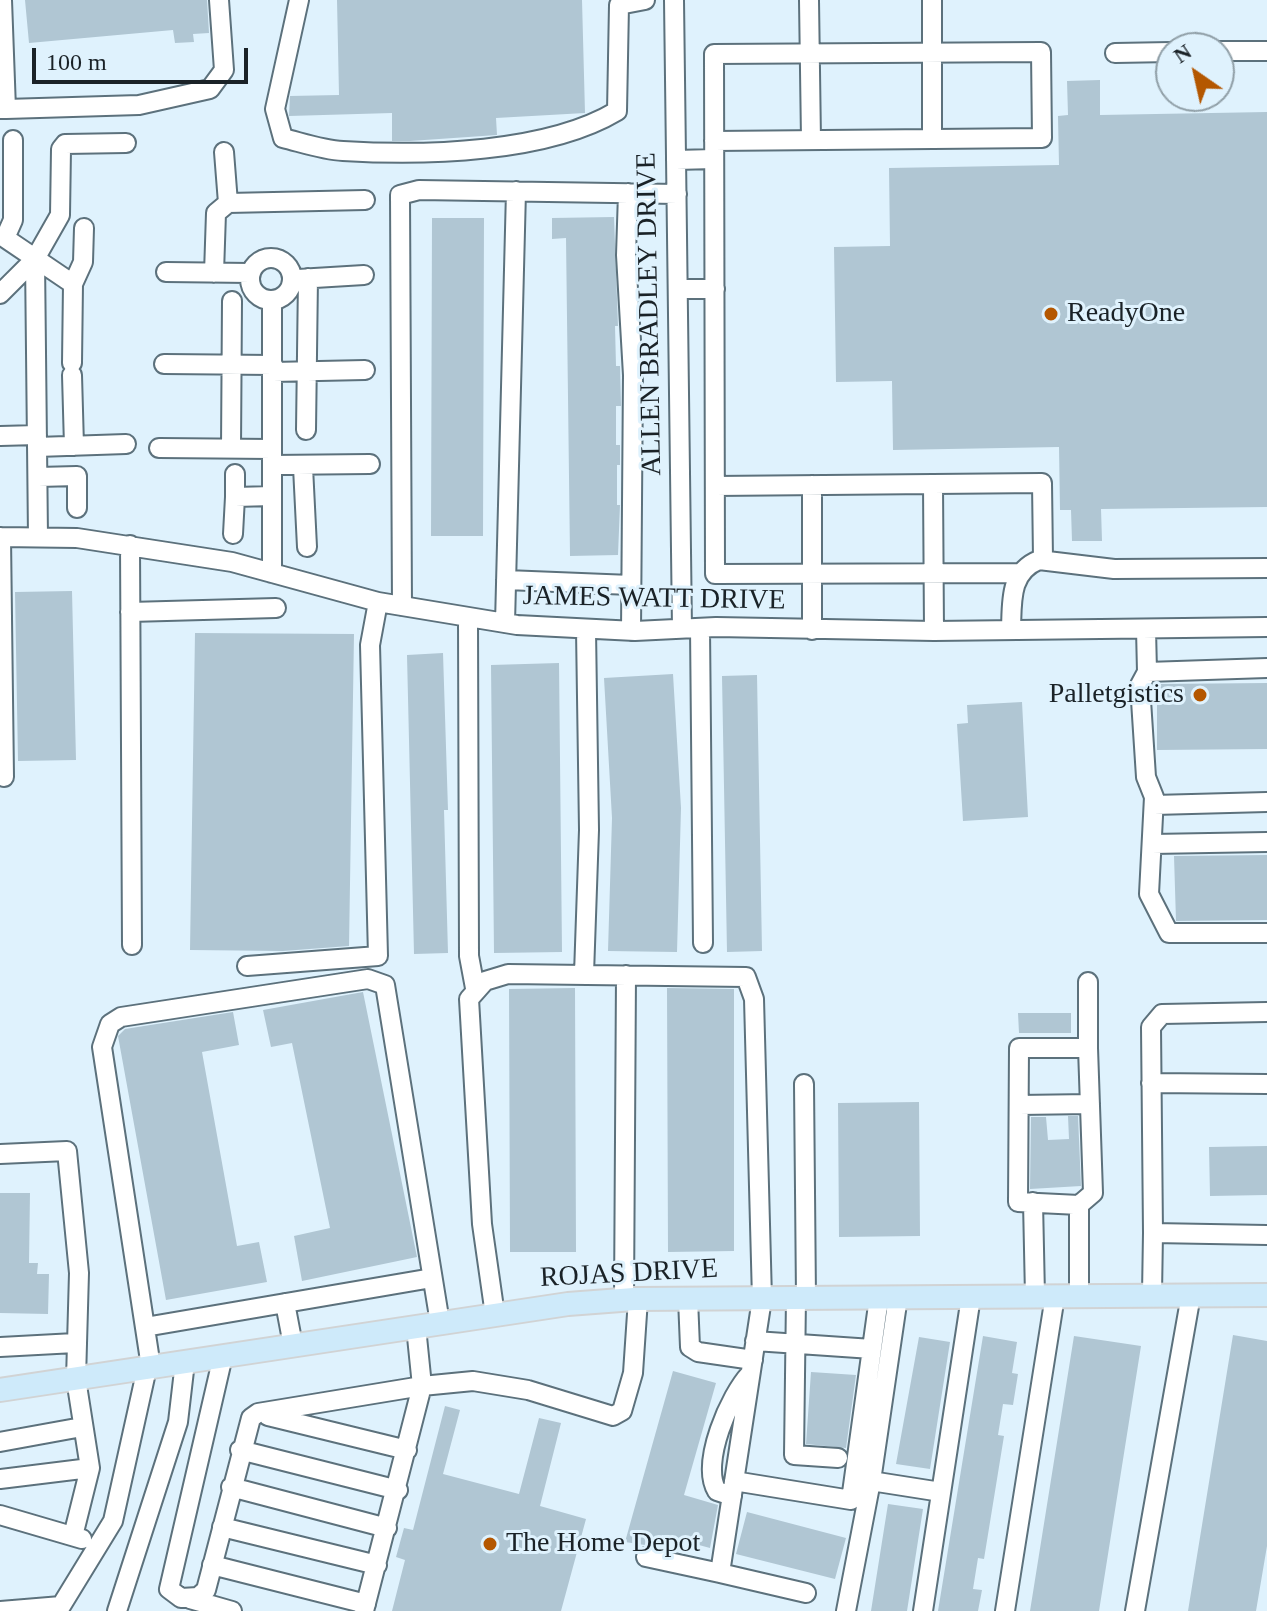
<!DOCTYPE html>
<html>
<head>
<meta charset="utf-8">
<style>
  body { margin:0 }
  #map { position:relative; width:1267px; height:1611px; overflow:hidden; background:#dff2fd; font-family:"Times New Roman",serif }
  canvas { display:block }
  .north { position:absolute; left:1155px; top:32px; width:80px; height:80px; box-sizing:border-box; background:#dff2fd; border:2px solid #909fa7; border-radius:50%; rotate:326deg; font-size:22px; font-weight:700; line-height:32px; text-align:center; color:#1a2227 }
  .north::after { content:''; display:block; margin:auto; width:28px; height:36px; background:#b45700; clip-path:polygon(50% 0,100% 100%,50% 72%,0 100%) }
  .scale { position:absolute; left:32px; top:48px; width:216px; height:36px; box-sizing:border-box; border:4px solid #1a2227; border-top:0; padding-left:10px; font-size:24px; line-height:28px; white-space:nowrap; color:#1a2227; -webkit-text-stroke:6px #dff2fd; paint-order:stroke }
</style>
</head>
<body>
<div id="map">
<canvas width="1267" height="1611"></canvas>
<div class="north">N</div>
<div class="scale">100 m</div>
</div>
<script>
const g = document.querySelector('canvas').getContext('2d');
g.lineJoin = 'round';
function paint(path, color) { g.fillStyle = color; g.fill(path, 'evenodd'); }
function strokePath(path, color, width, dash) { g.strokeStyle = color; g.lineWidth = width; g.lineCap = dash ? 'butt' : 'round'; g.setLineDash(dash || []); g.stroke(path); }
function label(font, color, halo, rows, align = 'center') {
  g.font = font + ' "Times New Roman",serif'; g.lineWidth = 6; g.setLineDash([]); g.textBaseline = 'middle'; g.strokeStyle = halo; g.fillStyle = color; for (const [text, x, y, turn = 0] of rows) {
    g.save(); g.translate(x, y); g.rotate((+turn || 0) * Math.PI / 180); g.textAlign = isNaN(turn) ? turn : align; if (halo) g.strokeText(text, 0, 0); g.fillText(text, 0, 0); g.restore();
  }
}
paint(new Path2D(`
  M25,0h182l2,33 -16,1 1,8 -19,1 -2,-13 -144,13z
  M337,0h245l3,113 -89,5 1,17 -87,6h-18v-28l-103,3 1,-20 49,-1z
  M1100,80v35l167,-3v395l-166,2 1,32h-30l-1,-31h-11l-1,-63 -166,3 -1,-69 -56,1 -2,-135 56,-1 -1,-78 170,-3 -1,-49 10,-1 -1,-34z
  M614,217l4,109h-3l1,40h4l1,40h-5v39h4v20h-3v40h3l-2,50 -48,1 -4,-318 -14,1v-21z
  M432,218h52l-1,318h-52z
  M72,591l4,169 -58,1 -3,-169z
  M195,633l159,1 -5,312 -66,5 -93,-1z
  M443,653l5,157h-4l4,143 -34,1 -7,-299z
  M559,663l3,289 -68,1 -3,-288z
  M673,674l8,134 -4,144 -69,-1 4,-133 -8,-140z
  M757,675l5,276 -35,1 -5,-276z
  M1267,683v66l-110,1v-66z
  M1022,702l6,115 -65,4 -6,-97 11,-1 -1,-18z
  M1267,855v65l-91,1 -2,-65z
  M575,988l1,264h-66l-1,-263z
  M667,988l67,1v262l-66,1z
  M363,992l54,265 -115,24 -8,-45 36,-8 -38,-185 -21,4 -8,-37z
  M233,1012l6,33 -37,7 35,194 22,-4 8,40 -101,18 -48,-264 7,-7z
  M1018,1013h53v20h-52z
  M919,1102l1,134 -81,1 -1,-134z
  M1068,1116h10l3,70 -51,3 1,-72h15l2,23 21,-1z
  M1267,1146v49l-57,1 -1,-49z
  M0,1193h30l-1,70h9l-1,11h12l-1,40 -48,-1z
  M1233,1335l34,6v205l-11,65h-68z
  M983,1336l34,6 -5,31 6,1 -5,31 -10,-1 -5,31 6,1 -20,123 -6,-1 -5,31 9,1 -4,21h-40z
  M1074,1336l67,10 -42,265h-69z
  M919,1337l31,5 -20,127 -34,-5z
  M673,1371l43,12 -32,112 34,10 -8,43 -48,-13 -4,12 -33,-5z
  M811,1372l45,3 -10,73 -40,-4z
  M445,1406l15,4 -17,64 76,20 20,-76 22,5 -21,83 46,13 -25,92h-169l13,-51 -9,-3 8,-29 9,2z
  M888,1504l35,5 -16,102h-36z
  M747,1512l99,26 -11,41 -99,-25z`), '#b0c6d3');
const minor = new Path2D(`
  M299,0l-24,109 8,29c20,5 40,12 60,13 82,5 204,2 274,-40l2,-106 26,-5
  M674,0l8,628
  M809,0l2,140
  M932,0v139
  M1219,51h48
  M1115,53l56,-1
  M0,109h6l-4,-109
  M6,109l133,-4 71,-16 14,-19 -5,-70
  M13,140v80l-8,18 68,46 -1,79
  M714,141l328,-3 -1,-86 -327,2 1,520 304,-1
  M224,152l4,51
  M676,160l38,-1
  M628,193l-2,62 7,120 -2,256
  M250 279a21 21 0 1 1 42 0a21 21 0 1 1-42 0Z
  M35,259l3,278
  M166,272l84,1
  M214,273l2,-60 12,-10 137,-3
  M298,279l66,-4
  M73,284l10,-22 1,-34
  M678,289h37
  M0,294l35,-35 25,-44 1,-66 4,-5 61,-1
  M164,364l109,1
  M273,372l92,-2
  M72,375l2,71
  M306,430l2,-152
  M0,436l37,-1
  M37,447l89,-3
  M159,448l113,1
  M231,448l1,-147
  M272,465l98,-1
  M303,467l4,80
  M38,477l39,-1v32
  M933,484l1,147
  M812,485v145
  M715,486l327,-3 1,76
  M235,497v-23
  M233,534l2,-37 37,-1
  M0,537l77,1 155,24 146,40 139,23 118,6 81,-4 218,4 333,-4
  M1,537l3,240
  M130,545l2,400
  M272,573v-273
  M506,580l125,5
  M402,606l-2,-411 19,-5 258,4
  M130,612l146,-4
  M468,619l1,337 6,32
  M505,623l11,-432
  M700,628l3,315
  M1146,629l1,43 120,-4
  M1011,630c1,-28 -2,-58 28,-70l75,9 153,-1
  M1147,672l-7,13 6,92 8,20 -5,97 20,39h98
  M1154,805l113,-3
  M1152,844l115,-2
  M247,966l131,-10 -8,-311 8,-43
  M584,974l5,-144 -3,-200
  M1088,1048v-66
  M1151,1083l116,1
  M804,1084l2,214
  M1019,1105l71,-1
  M0,1154l67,-3 12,122 -3,106 14,89 -17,68
  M1033,1202l2,94
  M1079,1205l-61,-3 1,-154h69l5,145 -14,12v91
  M1153,1233l-2,-206 11,-13 105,-2
  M1152,1294l1,-61 114,2
  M796,1297l-2,158 44,3
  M898,1297l-27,184 70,11
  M688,1299l2,48 8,5 55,8
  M624,1300l2,-325
  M285,1303l8,42
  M495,1315l-13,-91 -13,-225 16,-18 23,-7 238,3 8,22 8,300 -42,274 86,20
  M145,1327l287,-49
  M755,1341l117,8
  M0,1347l75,-4
  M223,1356l-54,233 12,9 17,-1 8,-7 45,-172 7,-5 164,-27 -6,-59
  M151,1367l-49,-320 8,-23 11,-7 247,-38 17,6 55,338
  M268,1416l139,34
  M0,1442l82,-15
  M240,1450l158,40
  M0,1479l90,-11
  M734,1481l117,19 28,-202
  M231,1487l156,41
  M732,1496l-15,-5c-17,-28 13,-96 33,-117
  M0,1515l82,24
  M222,1527l155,38
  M646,1557l74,16
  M212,1565l154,39
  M190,1599l42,12
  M0,1611l61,-5 52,-85 34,-153
  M117,1611l61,-189 7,-60
  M364,1611l58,-225 51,-5 55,9 85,26 9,-5 11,-38 5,-74
  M846,1611l25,-130
  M923,1611l48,-314
  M1005,1611l50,-315
  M1135,1611l56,-316`);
const major = new Path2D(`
  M0,1390l568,-86 66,-5 633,-4`);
strokePath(minor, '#5c717c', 22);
strokePath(major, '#d1d3d4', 26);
strokePath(minor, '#fff', 18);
strokePath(major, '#ceeafa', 22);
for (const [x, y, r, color] of [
  [1051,314,8,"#b45700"],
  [1200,695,8,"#b45700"],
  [490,1544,8,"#b45700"]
]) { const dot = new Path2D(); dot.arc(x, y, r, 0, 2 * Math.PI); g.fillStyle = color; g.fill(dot); strokePath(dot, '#dff2fd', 3); }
label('28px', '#1a2227', '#dff2fd', [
  ["ALLEN BRADLEY DRIVE",650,314,-91],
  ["JAMES WATT DRIVE",654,599,1],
  ["ROJAS DRIVE",629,1274,-3]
]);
label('28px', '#1a2227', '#dff2fd', [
  ["ReadyOne",1067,314],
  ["Palletgistics",1184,695,"right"],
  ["The Home Depot",506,1544]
], 'left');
</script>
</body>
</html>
